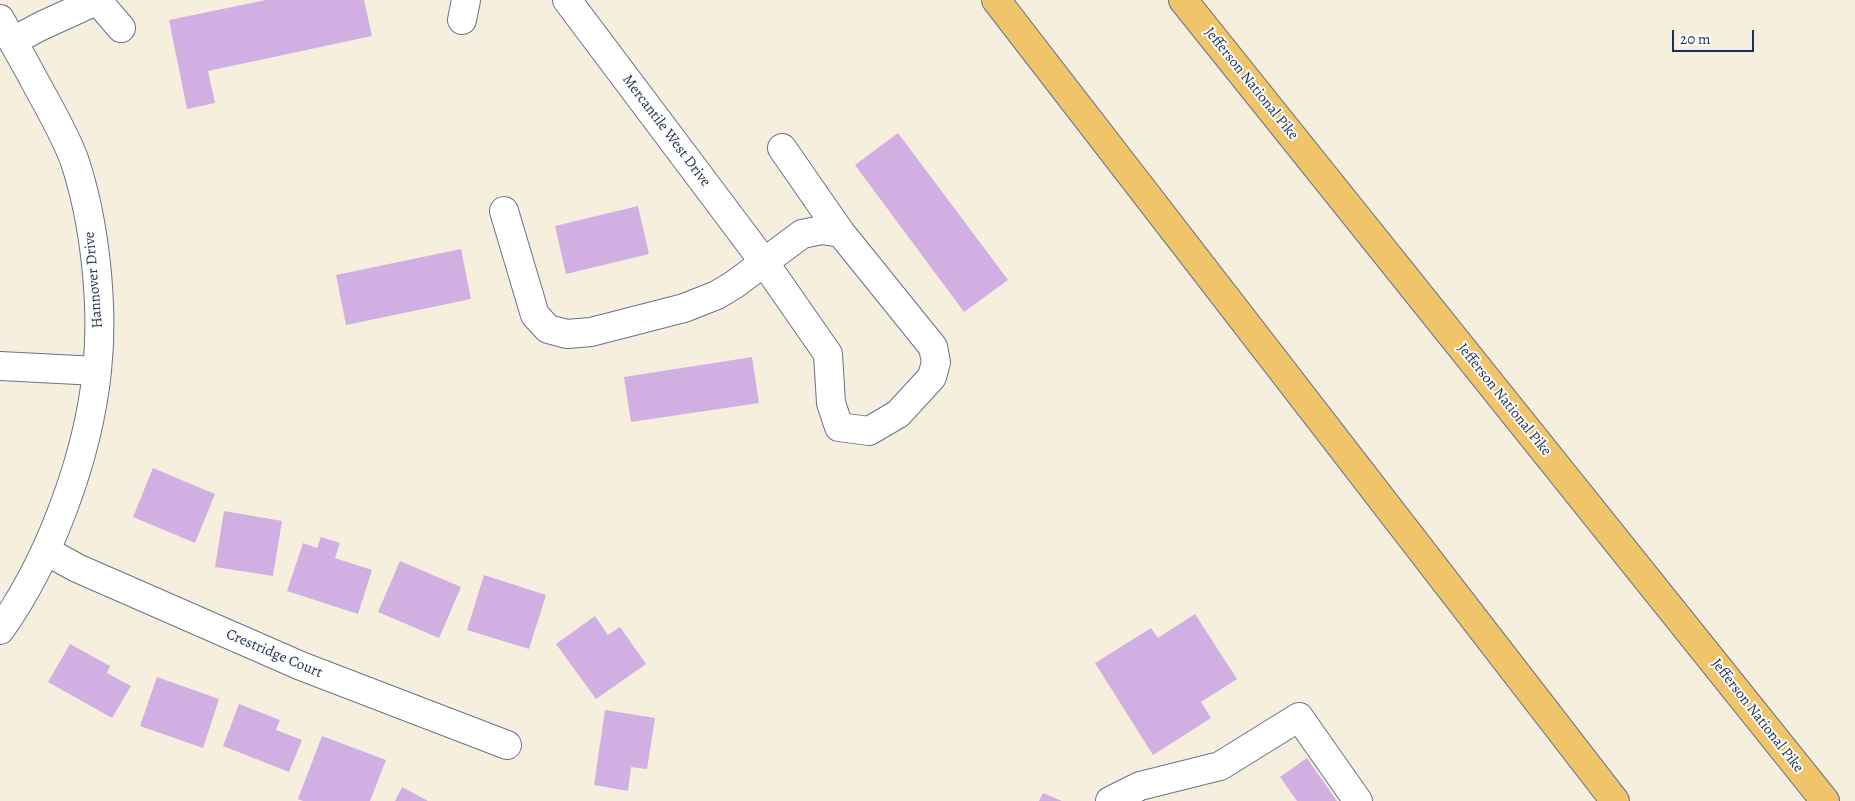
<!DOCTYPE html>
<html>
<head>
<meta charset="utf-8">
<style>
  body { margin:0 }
  #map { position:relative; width:1855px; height:801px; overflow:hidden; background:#f6efde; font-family:Alegreya,serif }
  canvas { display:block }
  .scale { position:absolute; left:1672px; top:30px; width:82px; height:22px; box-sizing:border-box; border:2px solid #1b2f5e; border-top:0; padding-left:6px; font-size:15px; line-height:18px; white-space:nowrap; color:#1b2f5e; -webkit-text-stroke:4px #fdfcf7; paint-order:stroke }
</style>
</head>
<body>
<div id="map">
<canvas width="1855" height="801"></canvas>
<div class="scale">20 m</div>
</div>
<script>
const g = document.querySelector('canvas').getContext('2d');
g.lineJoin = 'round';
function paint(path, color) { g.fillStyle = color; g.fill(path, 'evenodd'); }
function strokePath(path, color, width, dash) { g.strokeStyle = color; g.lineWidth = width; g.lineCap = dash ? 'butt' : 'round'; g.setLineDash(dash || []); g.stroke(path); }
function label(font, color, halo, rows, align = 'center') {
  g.font = font + ' Alegreya,serif'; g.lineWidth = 4; g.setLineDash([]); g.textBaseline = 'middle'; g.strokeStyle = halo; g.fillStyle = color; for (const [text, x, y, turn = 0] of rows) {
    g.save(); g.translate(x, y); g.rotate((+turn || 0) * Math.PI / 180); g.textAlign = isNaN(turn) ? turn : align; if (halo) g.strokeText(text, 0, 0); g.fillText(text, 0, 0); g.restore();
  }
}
paint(new Path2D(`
  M266,0h98l8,36 -164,35 7,32 -28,6 -18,-89z
  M898,133l110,147 -44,32 -109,-147z
  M638,206l11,48 -83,20 -11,-48z
  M461,249l10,50 -125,26 -10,-50z
  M752,357l7,46 -128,19 -7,-45z
  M153,468l62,26 -20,49 -62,-26z
  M224,511l58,10 -9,55 -58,-9z
  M321,537l19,6 -5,15 37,12 -14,44 -71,-23 16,-48 14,5z
  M400,561l61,26 -22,51 -61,-26z
  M484,575l62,20 -17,54 -62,-19z
  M1195,614l42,65 -36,23 10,16 -58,37 -58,-92 56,-35 7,10z
  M595,616l13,19 12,-8 26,37 -50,35 -40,-55z
  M70,644l40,22 -3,7 24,13 -19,32 -64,-36z
  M157,677l62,22 -16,49 -63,-22z
  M239,704l41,16 -4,10 26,10 -13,32 -66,-26z
  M605,710l50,8 -8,51 -16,-2 -3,24 -34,-6z
  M322,736l64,24 -16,41h-67l-5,-2z
  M1307,758l30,43h-40l-17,-24z
  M402,787l26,14h-33z
  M1043,793l19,8h-23z`), '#d2afe3');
const minor = new Path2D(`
  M97,0l24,28
  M567,0l197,262 64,92 3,49 8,24 30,4 29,-17 34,-37 4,-15 -3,-15 -92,-114 -59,-85
  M0,19c15,26 30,53 44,79 11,20 22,40 30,61 21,62 30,147 23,212 -9,86 -47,189 -97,259
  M462,20l4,-20
  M13,41l28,-15 57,-26
  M504,211l31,104 13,14 19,5 24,-2 93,-24 33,-13 18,-11 67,-50 20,-4 19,3
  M0,366l97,5
  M46,551l31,17 224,98 206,79
  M1110,801l30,-15 80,-20 79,-49 59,84`);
const highway = new Path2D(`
  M996,0l619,801
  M1183,0l642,801`);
strokePath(minor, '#68728b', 30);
strokePath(highway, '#68728b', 30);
strokePath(minor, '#fff', 28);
strokePath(highway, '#f0c469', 28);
label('15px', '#1b2f5e', '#fdfcf7', [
  ["Jefferson National Pike",1251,84,51],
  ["Mercantile West Drive",666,131,53],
  ["Hannover Drive",94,280,-95],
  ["Jefferson National Pike",1504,400,51],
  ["Crestridge Court",274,654,23],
  ["Jefferson National Pike",1757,716,52]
]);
</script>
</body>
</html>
